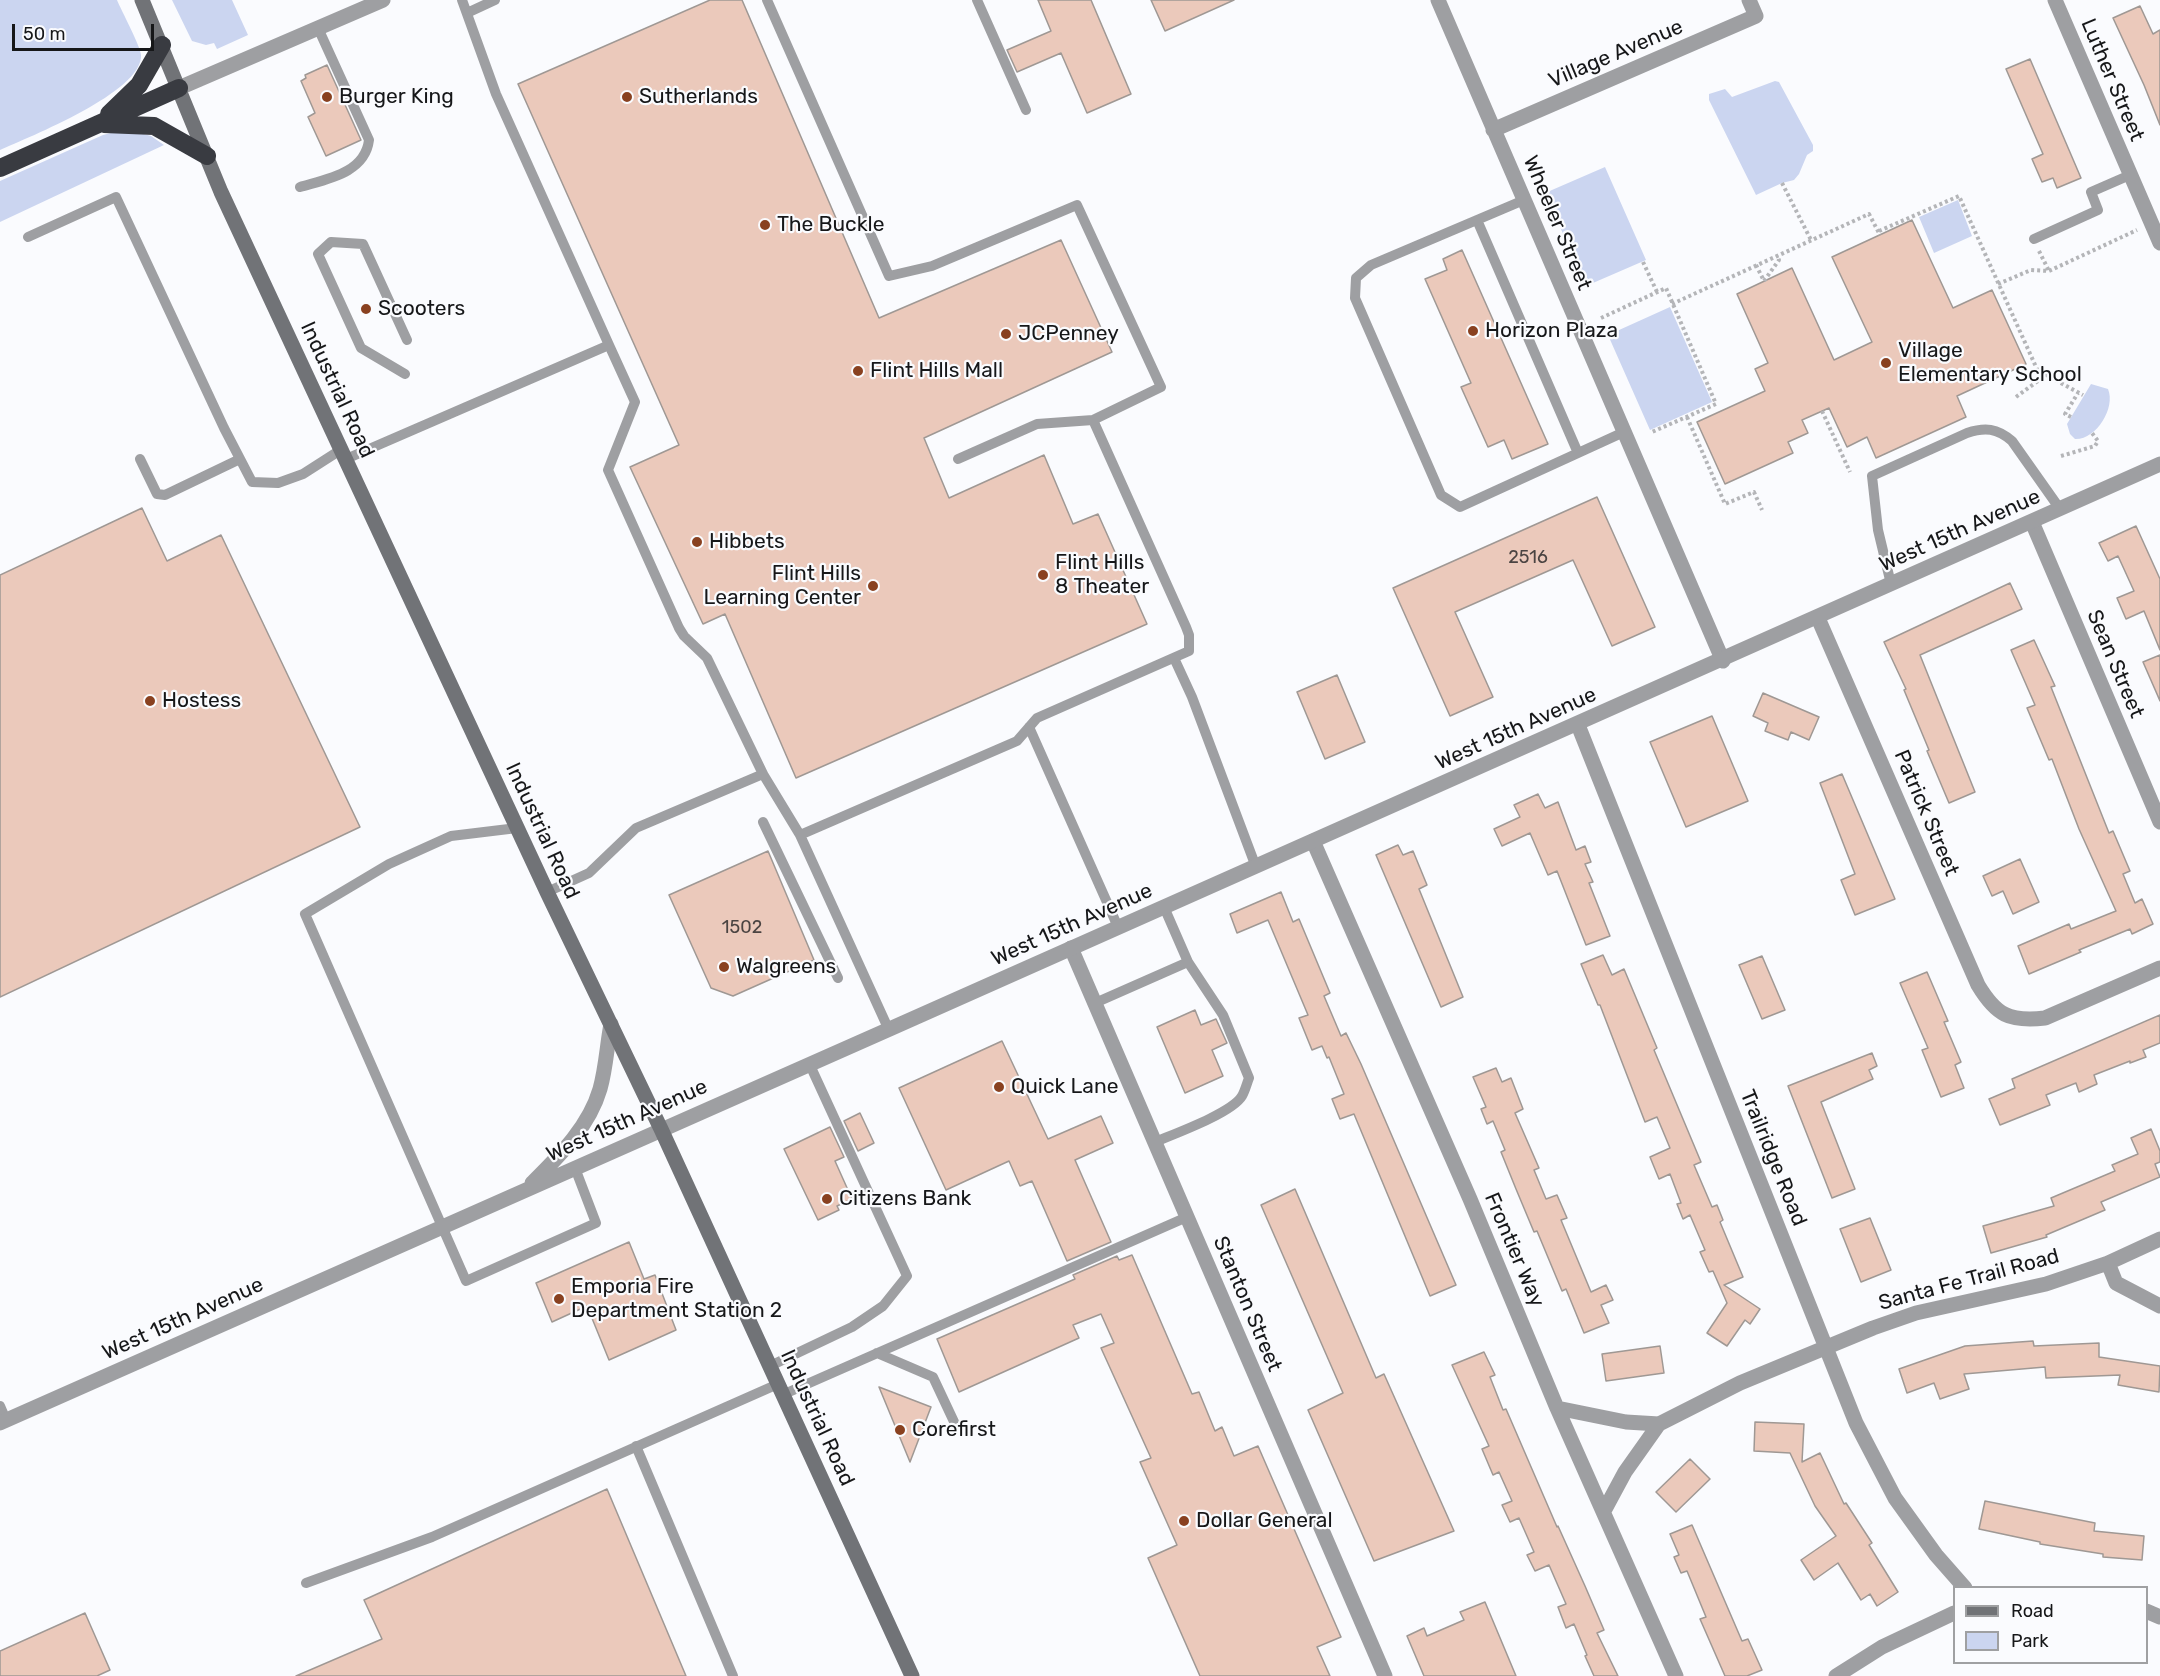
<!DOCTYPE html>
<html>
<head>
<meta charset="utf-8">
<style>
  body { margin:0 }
  #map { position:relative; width:2160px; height:1676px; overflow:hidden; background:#fafbfe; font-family:Rubik,sans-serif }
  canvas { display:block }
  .legend { position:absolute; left:1953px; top:1586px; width:195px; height:78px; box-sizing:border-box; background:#fafbfe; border:2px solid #9fa0a2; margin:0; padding:8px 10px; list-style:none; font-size:18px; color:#161719 }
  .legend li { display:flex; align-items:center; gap:12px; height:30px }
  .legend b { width:30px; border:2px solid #9fa0a2 }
  .scale { position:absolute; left:12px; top:24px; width:142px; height:27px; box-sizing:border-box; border:3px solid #161719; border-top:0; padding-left:8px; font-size:18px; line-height:21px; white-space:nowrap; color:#161719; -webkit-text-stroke:4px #fafbfe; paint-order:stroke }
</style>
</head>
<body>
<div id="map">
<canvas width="2160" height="1676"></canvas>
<ul class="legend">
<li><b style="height:8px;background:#717377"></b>Road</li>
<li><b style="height:16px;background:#cbd5f0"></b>Park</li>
</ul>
<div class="scale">50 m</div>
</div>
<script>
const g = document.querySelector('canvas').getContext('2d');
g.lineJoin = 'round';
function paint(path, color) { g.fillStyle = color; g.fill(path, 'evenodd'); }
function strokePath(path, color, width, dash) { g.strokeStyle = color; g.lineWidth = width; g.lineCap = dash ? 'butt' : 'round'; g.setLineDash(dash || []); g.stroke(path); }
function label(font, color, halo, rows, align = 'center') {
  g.font = font + ' Rubik,sans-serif'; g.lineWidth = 4.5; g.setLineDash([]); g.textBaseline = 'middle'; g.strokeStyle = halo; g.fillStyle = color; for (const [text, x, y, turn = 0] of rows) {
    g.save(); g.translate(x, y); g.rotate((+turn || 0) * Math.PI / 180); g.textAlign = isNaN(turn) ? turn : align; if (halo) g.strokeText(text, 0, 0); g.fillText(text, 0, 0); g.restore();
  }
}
paint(new Path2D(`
  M0,0h117c4,10 24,47 24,55 2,37 -112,82 -141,95z
  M172,0h60l16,35 -31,14 -3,-6 -8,2 -14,-4z
  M1775,81l4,1 34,63v6l-6,4 -8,19 -5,6 -12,3 -26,12 -47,-95v-6l16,-5 7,8z
  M126,129l25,7 13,9 -164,77v-41l103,-46z
  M1605,167l41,93 -60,26 -41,-93z
  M1958,200l14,36 -38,17 -15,-36z
  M1670,307l42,95 -62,28 -42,-95z
  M2091,384l17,5c8,19 -12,51 -33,50l-5,-5 -3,-10z`), '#cbd5f0');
const building = new Path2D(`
  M710,0h32l137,318 182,-78 51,112 -188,86 25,60 95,-43 29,69 25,-10 49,110 -351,154 -71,-164 -22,10 -73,-157 49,-22 -161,-361z
  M1038,0h53l40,94 -44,19 -26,-60 -44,19 -10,-22 44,-19z
  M1151,0h83l-69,31z
  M2140,6l13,28 7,-4v95l-16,-40 -31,-67z
  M2030,59l51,119 -24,10 -4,-10 -11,4 -10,-23 11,-5 -37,-85z
  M327,65l34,75 -35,16 -18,-39 7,-4 -14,-32 5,-3 -1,-3z
  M1912,220l41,88 39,-18 34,74 -69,32 9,21 -90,41 -9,-21 -20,10 -18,-39 -27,12 6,13 -20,9 5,11 -68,31 -28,-62 68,-31 -10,-22 13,-6 -31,-69 55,-26 42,92 38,-18 -40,-85z
  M1462,250l86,194 -36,15 -8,-19 -16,7 -27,-60 10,-4 -46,-104 22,-9 -4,-11z
  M1597,497l58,130 -43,19 -39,-86 -118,52 38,85 -43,19 -57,-128z
  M142,508l25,53 54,-26 139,292 -360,170v-422z
  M2136,526l24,53v71l-16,-39 -18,8 -9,-21 17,-7 -16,-35 -10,5 -9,-18z
  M2010,583l12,26 -102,46 55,137 -26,11 -22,-52 2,-1 -25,-60 2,-1 -22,-47z
  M2034,640l21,46 -4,1 58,146 4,-2 17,40 -7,3 12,29 7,-4 11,25 -21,10 -2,-5 -51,21 2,2 -52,22 -11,-28 51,-22 2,5 45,-18 -37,-82 -27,-70 -3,1 -22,-52 8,-3 -24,-55z
  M2160,655v46l-17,-39z
  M1337,675l28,67 -40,17 -28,-67z
  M1763,693l56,24 -10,23 -18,-8 -3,8 -23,-9 3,-8 -15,-7z
  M1712,716l36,85 -62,26 -36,-85z
  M1842,774l53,125 -40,16 -14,-35 14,-6 -35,-91z
  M1538,794l7,14 13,-6 18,48 9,-4 6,16 -6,2 8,18 -4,1 21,53 -24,9 -29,-74 -9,4 -18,-42 -28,13 -8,-17 26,-12 -6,-12z
  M1398,845l5,10 10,-4 14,34 -8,4 44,108 -22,10 -65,-152z
  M768,851l46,109 -81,36 -22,-8 -42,-93z
  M2020,859l19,43 -26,12 -10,-23 -11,5 -9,-20z
  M1281,892l12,30 6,-3 31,74 -6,3 17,40 5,-3 15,31 95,221 -26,11 -76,-182 -14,5 -8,-20 12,-5 -15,-37 -2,1 -5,-12 -10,4 -13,-32 9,-3 -40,-95 -31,13 -7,-19z
  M1603,955l9,20 12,-6 33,79 -3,2 47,112 -7,3 18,42 5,-2 6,15 -3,2 23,55 -19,8 36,24 -10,15 -5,-4 -18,26 -20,-13 20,-30 -14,-32 -4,1 -9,-20 5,-2 -15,-35 -7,4 -6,-15 4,-1 -11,-29 -11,5 -9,-22 20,-9 -13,-31 -12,5 -45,-117h-2l-17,-41z
  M1762,956l23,54 -23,9 -23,-54z
  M1927,972l21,49 -4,1 17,40 -6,3 9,23 -23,9 -19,-47 6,-2 -28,-65z
  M1195,1010l6,15 15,-6 11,24 -15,7 11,26 -38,17 -28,-66z
  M2160,1015v28l-17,7 3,7 -16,6v-2l-36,14 3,9 -18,8 -3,-9 -30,12 4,10 -50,20 -11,-26 26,-11 -3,-9z
  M1002,1041l46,98 53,-23 12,27 -38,17 36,82 -44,19 -35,-80 -12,5 -11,-25 -63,29 -47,-102z
  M1872,1053l5,13 -8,4 4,9 -52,23 34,87 -23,9 -44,-112z
  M1496,1068l6,14 9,-4 12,31 -8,4 24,55 -5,2 12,29 11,-4 10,23 -6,2 30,72 15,-7 7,15 -12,5 8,18 -25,10 -18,-44 -4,2 -25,-60 -3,1 -18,-43 -15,-37 4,-2 -12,-29 -6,3 -6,-15 5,-2 -13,-30z
  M860,1113l14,30 -16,8 -14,-30z
  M830,1127l14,30 -9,4 17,38 -15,7 2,4 -21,10 -34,-71z
  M2151,1129l9,22v11l-5,2 5,13 -59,25 4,8 -59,25 1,2 -56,16 -8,-27 71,-20 -3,-8 64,-27 -3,-6 26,-11 -7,-16z
  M1295,1189l81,189 8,-4 70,157 -80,30 -66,-151 35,-17 -82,-188z
  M1870,1218l21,52 -30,12 -21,-53z
  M629,1242l15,37 11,-4 21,55 -67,30 -22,-54 -35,16 -16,-39z
  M1132,1255l60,139 7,-2 16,39 7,-4 12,29 24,-10 83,191 -24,10 13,29h-130l-52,-118 29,-13 -37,-83 11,-4 -50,-110 13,-5 -13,-29 -28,11 6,13 -120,54 -22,-53 138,-60 -2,-4 44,-19 2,4z
  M2033,1341l1,5 65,-3v14l61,9 -1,26 -41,-7 2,-10 -74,3 -1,-11 -81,7 5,15 -29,10 -6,-16 -27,10 -8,-24 66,-23z
  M1660,1346l4,27 -58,8 -4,-27z
  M1484,1352l11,23 -5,2 13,33 3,-1 51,118 1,-1 27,60 19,44 -7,3 21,43h-24l-9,-20 2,-1 -13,-31 -8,4 -8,-21 8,-3 -17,-39 -14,6 -8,-16 7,-3 -15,-34 -9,4 -8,-17 10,-4 -13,-29 -6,3 -11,-26 7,-3 -37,-81z
  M879,1387l52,20 -21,55z
  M1755,1422l49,2 -2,38 18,-9 24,51 2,-1 26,40 -3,2 29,47 -21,14 -7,-12 -9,6 -23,-37 -24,17 -13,-20 35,-24 -21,-30 -25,-53 -36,-2z
  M1690,1459l20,20 -34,33 -20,-20z
  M607,1489l79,187h-390l86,-37 -18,-39z
  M1985,1501l110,22 -1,8 50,5 -2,24 -39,-3v-3l-63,-10v-2l-61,-13z
  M1692,1525l50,116 6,-2 14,31 -15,6h-22l-25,-57 6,-2 -19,-46 -6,2 -7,-16 5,-2 -9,-21z
  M1485,1602l31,74h-92l-17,-40 17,-8 3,8 37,-16 -4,-8z
  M85,1613l25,57 -13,6h-97v-25z`);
paint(building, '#ebc9bb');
strokePath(building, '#9f9894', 1.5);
strokePath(new Path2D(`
  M1782,183l29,57
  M1879,231l80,-35 82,182
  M2039,251l10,20
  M1643,262l14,30
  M1756,265l8,16 15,-21 -2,-4
  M1998,284l33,-14 18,1 88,-41
  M1672,304l197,-90 11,21
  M1601,318l65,-30 50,116 -64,28
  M2016,397l30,-22 37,20
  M1822,411l28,61
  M1687,417l38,87 29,-12 8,18
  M2071,417l-6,-3 13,-21
  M2061,456l34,-10 3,-5 -6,-8`), '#b4b5b8', 4, [3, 3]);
strokePath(new Path2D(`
  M767,0l122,276 43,-10 145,-61 84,182 -68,33 93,207 3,8v16l-152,67 -20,23 -217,94
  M977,0l49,110
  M467,13l28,-13
  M300,187c27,-8 65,-14 69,-47l-51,-112
  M1524,200l-153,65 -15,13 -1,20 86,197 19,12 164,-75
  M1477,220l101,233
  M28,237l88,-40 108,231 28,54 26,1 25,-9 39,-25
  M2034,239l64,-29 -7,-18 39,-17
  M609,345l26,57 -27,68 71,158 5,8 23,22 56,116
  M405,374l-44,-26 -43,-94 13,-12 32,2 44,96
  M140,459l17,35 8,1 75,-36
  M346,459l263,-114 -113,-251 -34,-94
  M958,459l79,-35 56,-4
  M1891,584l-13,-54 -6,-54 95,-43c18,-6 30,-5 45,8l48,68
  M1174,658l18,39 64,170
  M1029,727l89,200
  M763,822l75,156
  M517,828l-66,8 -62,28 -84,50 161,367 130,-58 -21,-55
  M547,892l42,-19 47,-45 127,-54 37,61 88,193
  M1095,1003l93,-41 -24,-55
  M1155,1142c19,-8 77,-29 87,-46 3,-5 5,-13 7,-18l-26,-63 -35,-53
  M877,1353l56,24 23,49
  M770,1366l82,-39 31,-21 24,-30 -98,-213
  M782,1395l405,-178
  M0,1406l6,14
  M636,1446l97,230
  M306,1583l126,-46 346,-153`), '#9e9fa2', 10);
strokePath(new Path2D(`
  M1438,0l285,661
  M2055,0l105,243
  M1493,130l263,-114 -7,-16
  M2032,522l128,300
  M1818,618l160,367c18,30 31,37 67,33l115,-50
  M1578,725l278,698 39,75 41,57 29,33
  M1313,841l157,358 87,209 119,268
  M1071,948l314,728
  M2108,1263l8,20 44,23
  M1557,1408l69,14 33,2
  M1604,1511l21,-39 34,-48 81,-41 133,-55 43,-15 130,-29 62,-21 52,-24
  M2146,1611l14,6
  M1836,1676l46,-29 72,-34`), '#9e9fa2', 15);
strokePath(new Path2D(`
  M179,88l204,-88
  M532,1183c27,-27 57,-56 68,-94 6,-21 7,-44 11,-65
  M0,1423c720,-320 1441,-636 2160,-959`), '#9e9fa2', 15);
strokePath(new Path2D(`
  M142,0l79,192 326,700 114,237 251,547`), '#717377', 15);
strokePath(new Path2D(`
  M109,114l30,-29 23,-40
  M104,124l50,2 53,30
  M0,168l179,-80`), '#393b41', 18);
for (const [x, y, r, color] of [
  [327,97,6,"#894120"],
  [627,97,6,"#894120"],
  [765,225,6,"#894120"],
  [366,309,6,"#894120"],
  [1473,331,6,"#894120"],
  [1006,334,6,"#894120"],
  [1886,363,6,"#894120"],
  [858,371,6,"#894120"],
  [697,542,6,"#894120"],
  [1043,575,6,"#894120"],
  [873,586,6,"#894120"],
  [150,701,6,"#894120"],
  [724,967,6,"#894120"],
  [999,1087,6,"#894120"],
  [827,1199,6,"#894120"],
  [559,1299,6,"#894120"],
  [900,1430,6,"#894120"],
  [1184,1521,6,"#894120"]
]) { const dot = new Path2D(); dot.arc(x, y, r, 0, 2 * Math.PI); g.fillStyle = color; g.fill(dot); strokePath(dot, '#fafbfe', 2); }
label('18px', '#4b4442', null, [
  ["2516",1528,558],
  ["1502",742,928]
]);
label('21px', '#161719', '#fafbfe', [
  ["Village Avenue",1616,54,-23],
  ["Luther Street",2112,80,67],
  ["Wheeler Street",1557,223,67],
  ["Industrial Road",337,390,65],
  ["West 15th Avenue",1960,531,-24],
  ["Sean Street",2115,664,67],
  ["West 15th Avenue",1516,729,-24],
  ["Patrick Street",1926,813,67],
  ["Industrial Road",542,831,65],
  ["West 15th Avenue",1072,925,-24],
  ["West 15th Avenue",627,1121,-24],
  ["Trailridge Road",1773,1158,68],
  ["Frontier Way",1514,1250,67],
  ["Santa Fe Trail Road",1969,1280,-15],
  ["Stanton Street",1247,1304,67],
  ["West 15th Avenue",183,1319,-24],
  ["Industrial Road",817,1418,65]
]);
label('21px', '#161719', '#fafbfe', [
  ["Burger King",339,97],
  ["Sutherlands",639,97],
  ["The Buckle",777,225],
  ["Scooters",378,309],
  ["Horizon Plaza",1485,331],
  ["JCPenney",1018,334],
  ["Village",1898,351],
  ["Elementary School",1898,375],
  ["Flint Hills Mall",870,371],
  ["Hibbets",709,542],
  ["Flint Hills",1055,563],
  ["8 Theater",1055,587],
  ["Flint Hills",861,574,"right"],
  ["Learning Center",861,598,"right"],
  ["Hostess",162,701],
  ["Walgreens",736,967],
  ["Quick Lane",1011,1087],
  ["Citizens Bank",839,1199],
  ["Emporia Fire",571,1287],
  ["Department Station 2",571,1311],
  ["Corefirst",912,1430],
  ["Dollar General",1196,1521]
], 'left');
</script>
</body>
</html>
